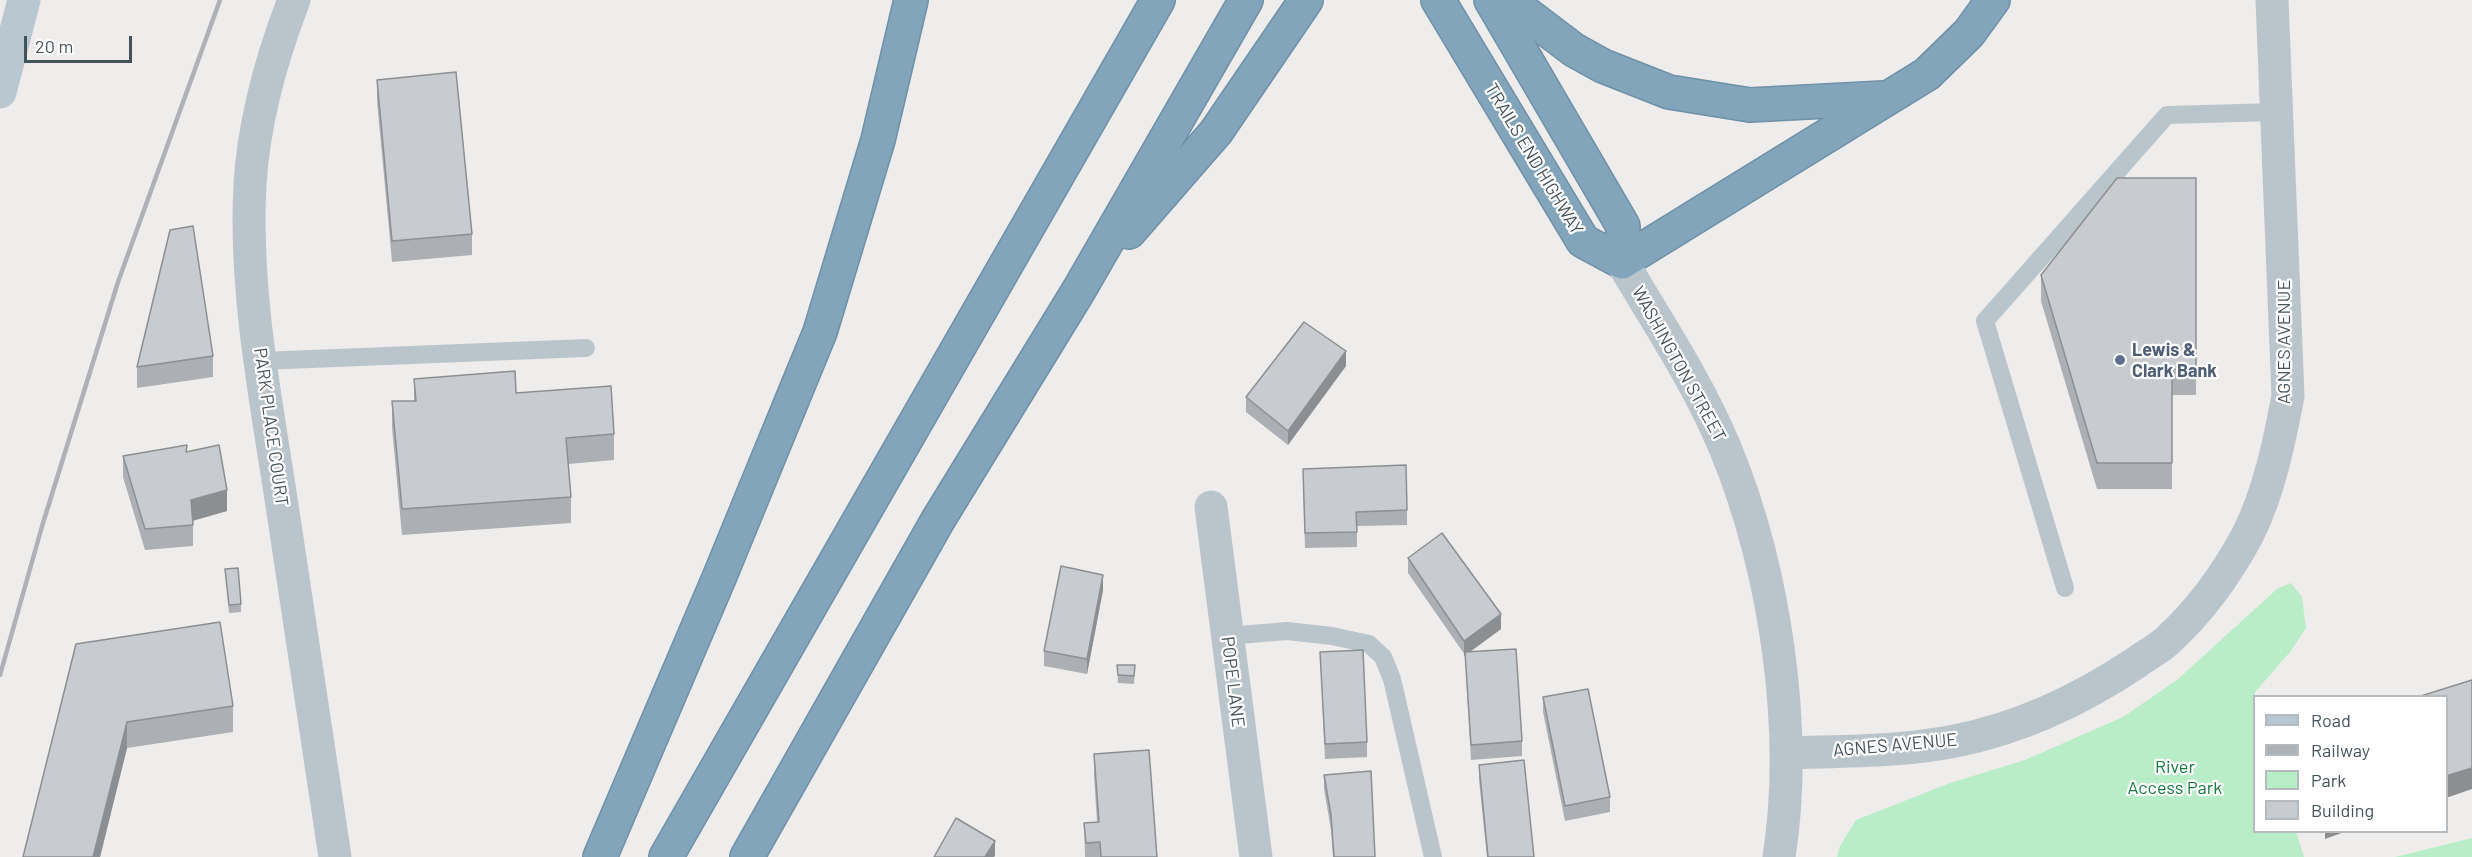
<!DOCTYPE html>
<html>
<head>
<meta charset="utf-8">
<style>
  body { margin:0 }
  #map { position:relative; width:2472px; height:857px; overflow:hidden; background:#efecec; font-family:Barlow,sans-serif }
  canvas { display:block }
  .legend { position:absolute; left:2253px; top:695px; width:195px; height:138px; box-sizing:border-box; background:#fff; border:2px solid #b4babd; margin:0; padding:8px 10px; list-style:none; font-size:18px; color:#445259 }
  .legend li { display:flex; align-items:center; gap:12px; height:30px }
  .legend b { width:30px; border:2px solid #b4babd }
  .scale { position:absolute; left:24px; top:36px; width:108px; height:27px; box-sizing:border-box; border:3px solid #445259; border-top:0; padding-left:8px; font-size:18px; line-height:21px; white-space:nowrap; color:#445259; -webkit-text-stroke:4px #fff; paint-order:stroke }
</style>
</head>
<body>
<div id="map">
<canvas width="2472" height="857"></canvas>
<ul class="legend">
<li><b style="height:8px;background:#b9c7d0"></b>Road</li>
<li><b style="height:8px;background:#aeb2b6"></b>Railway</li>
<li><b style="height:16px;background:#b9edc7"></b>Park</li>
<li><b style="height:16px;background:#c8ccd1"></b>Building</li>
</ul>
<div class="scale">20 m</div>
</div>
<script>
const g = document.querySelector('canvas').getContext('2d');
g.lineJoin = 'round';
function paint(path, color) { g.fillStyle = color; g.fill(path, 'evenodd'); }
function strokePath(path, color, width, dash) { g.strokeStyle = color; g.lineWidth = width; g.lineCap = dash ? 'butt' : 'round'; g.setLineDash(dash || []); g.stroke(path); }
function label(font, color, halo, rows, align = 'center') {
  g.font = font + ' Barlow,sans-serif'; g.lineWidth = 4.5; g.setLineDash([]); g.textBaseline = 'middle'; g.strokeStyle = halo; g.fillStyle = color; for (const [text, x, y, turn = 0] of rows) {
    g.save(); g.translate(x, y); g.rotate((+turn || 0) * Math.PI / 180); g.textAlign = isNaN(turn) ? turn : align; if (halo) g.strokeText(text, 0, 0); g.fillText(text, 0, 0); g.restore();
  }
}
paint(new Path2D(`
  M2291,583l11,14 4,31 -16,24 -35,40 -1,140h42l8,25h-467l3,-11 16,-26 94,-37 75,-23 98,-43 54,-37 101,-92z
  M2472,838v19h-77z`), '#b9edc7');
const highway = new Path2D(`
  M1438,0l145,241 39,21
  M1491,0l132,226 -1,36
  M1508,0l66,50 29,16 66,26 81,13 134,-7
  M1129,232l87,-100 90,-132
  M1622,262l305,-188 42,-41 24,-33
  M600,857l119,-279 101,-246 58,-192 33,-140
  M666,857l492,-857
  M747,857l191,-337 141,-230 167,-290`);
strokePath(highway, '#6f90a7', 36);
strokePath(new Path2D(`
  M261,361l325,-13
  M2065,588l-80,-267 182,-206 109,-3
  M1227,636l60,-5 45,5 37,8 14,13 9,22 41,178`), '#bac5cb', 18);
strokePath(new Path2D(`
  M294,0c-23,59 -40,121 -44,184 -6,110 17,220 33,328 17,115 34,230 52,345
  M1622,262c36,61 77,122 104,188 49,120 73,279 53,407
  M1211,507l45,350
  M1787,753c55,-2 113,-1 168,-12 66,-13 127,-42 182,-79 10,-7 21,-13 30,-21 33,-30 59,-66 80,-105 22,-43 32,-93 41,-140l-16,-396`), '#bac5cb', 33);
strokePath(new Path2D(`
  M0,92l24,-92`), '#b9c7d0', 33);
strokePath(highway, '#83a5bb', 33);
strokePath(new Path2D(`
  M0,675l43,-152 75,-241 102,-282`), '#aeb2b6', 4.5);
paint(new Path2D(`
  M377,80l95,154v21l-80,7 -15,-161z
  M2196,178v217h-24v94h-75l-56,-188v-26z
  M213,356v21l-76,11v-21z
  M1346,366l-58,79 -42,-33v-15z
  M414,379l102,14 98,41v26l-46,4 3,33v26l-169,12 -10,-107v-27h22z
  M187,452l40,59 -34,10v25l-48,4 -22,-73v-21z
  M1303,484l104,26v15l-50,1v21l-52,1z
  M1408,558l93,71 -31,23 52,89v15l-51,4 -6,-105 -57,-82z
  M225,569l16,35v8l-12,1z
  M1103,590l-16,84 -43,-8v-15z
  M76,644l157,62v26l-106,16 -27,109h-77z
  M1320,652l47,90v15l-42,2z
  M1117,665h18l-1,19 -16,-1z
  M1543,697l67,100v15l-45,9 -22,-109z
  M1094,754l63,103h-72l-1,-34 13,-1 -3,-47z
  M1479,765l55,92h-47l-8,-77z
  M1324,775l51,82h-42l-2,-27 -7,-41z`), '#acafb4');
paint(new Path2D(`
  M1346,351v15l-58,79v-14z
  M227,490v21l-36,10v-21z
  M1103,575v15l-16,84v-15z
  M1501,614v15l-37,27v-15z
  M127,722v26l-27,109h-7z
  M2472,768v21l-26,9v-22z
  M2325,831h22l-22,8z
  M995,841v15l-1,1h-9z`), '#8c8f92');
const building = new Path2D(`
  M456,72l16,162 -80,7 -15,-161z
  M2117,178h79v191h-24v94h-75l-56,-188z
  M193,226l20,130 -76,11 33,-137z
  M1304,322l42,29 -58,80 -42,-34z
  M515,371l1,22 95,-7 3,48 -48,4 5,59 -169,12 -10,-108h24l-2,-22z
  M187,445l-1,7 33,-7 8,45 -36,10 2,25 -48,4 -22,-73z
  M1406,465l1,45 -51,2 1,20 -52,1 -2,-64z
  M1442,533l59,81 -37,27 -56,-83z
  M1061,566l42,9 -16,84 -43,-8z
  M238,568l3,36 -12,1 -4,-36z
  M220,622l13,84 -106,16 -34,135h-70l53,-213z
  M1516,649l6,92 -51,4 -6,-93z
  M1363,650l4,92 -42,2 -5,-92z
  M1117,665h18l-1,11 -16,-1z
  M2472,680v88l-26,8v-80h-25z
  M1588,689l22,108 -45,9 -22,-109z
  M1149,750l8,107h-56l-1,-15 -14,1 -2,-20 15,-1 -5,-68z
  M1524,760l10,97h-46l-9,-92z
  M1371,771l4,86h-41l-3,-42 -7,-40z
  M956,818l39,23 -10,16h-51z`);
paint(building, '#c8ccd1');
strokePath(building, '#8c8f92', 1.5);
for (const [x, y, r, color] of [
  [2120,360,6,"#5c6f8a"]
]) { const dot = new Path2D(); dot.arc(x, y, r, 0, 2 * Math.PI); g.fillStyle = color; g.fill(dot); strokePath(dot, '#fff', 2); }
label('18px', '#445259', '#fff', [
  ["TRAILS END HIGHWAY",1534,159,59],
  ["AGNES AVENUE",2284,342,-90],
  ["WASHINGTON STREET",1679,364,61],
  ["PARK PLACE COURT",271,427,82],
  ["POPE LANE",1233,682,83],
  ["AGNES AVENUE",1895,745,-5]
]);
label('bold 18px', '#4e5e75', '#fff', [
  ["Lewis &",2132,350],
  ["Clark Bank",2132,371]
], 'left');
label('18px', '#17793c', '#fff', [
  ["River",2175,767],
  ["Access Park",2175,788]
]);
</script>
</body>
</html>
